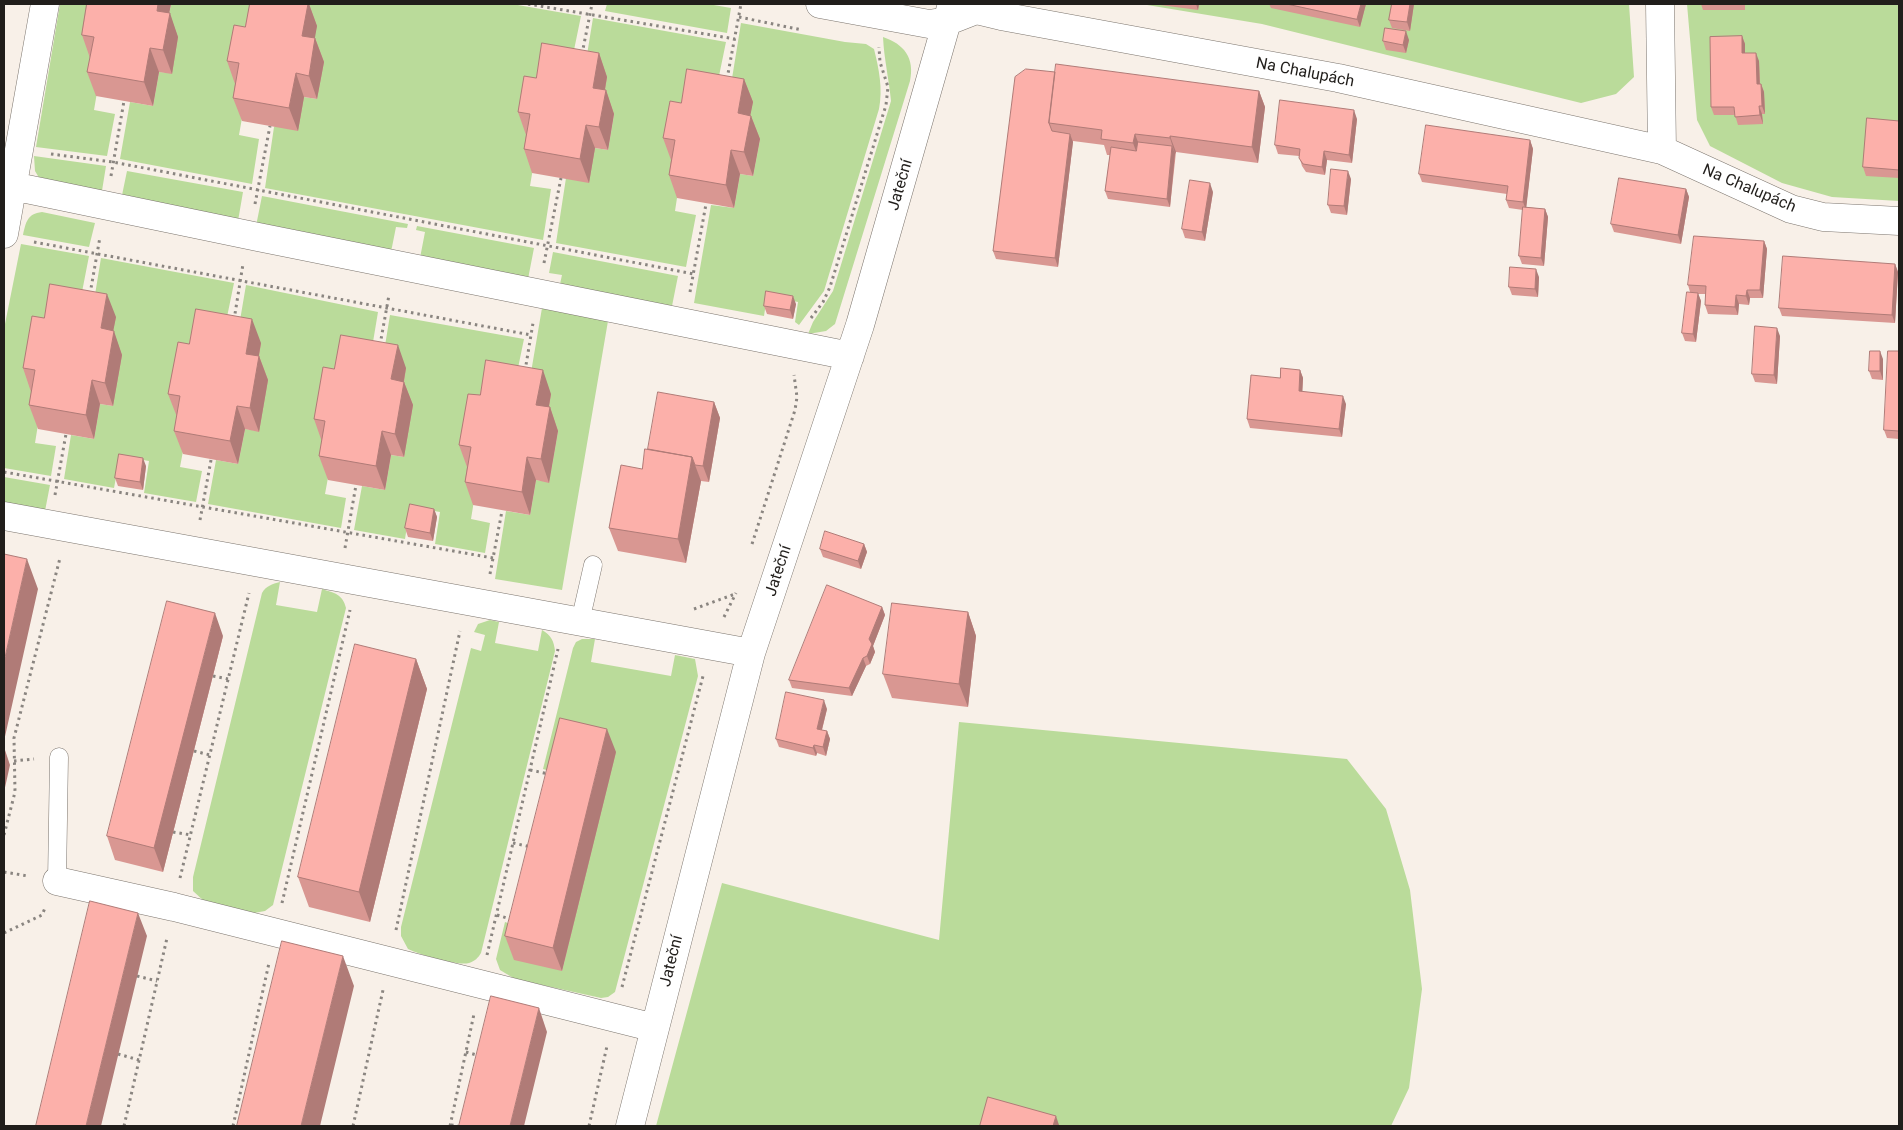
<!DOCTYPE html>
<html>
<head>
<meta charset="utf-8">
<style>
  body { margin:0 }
  #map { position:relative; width:1903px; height:1130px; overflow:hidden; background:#f8f0e8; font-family:Roboto,sans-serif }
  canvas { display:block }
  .frame { position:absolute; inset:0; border:5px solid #211e1b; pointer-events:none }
</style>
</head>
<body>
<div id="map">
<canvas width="1903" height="1130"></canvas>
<div class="frame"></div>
</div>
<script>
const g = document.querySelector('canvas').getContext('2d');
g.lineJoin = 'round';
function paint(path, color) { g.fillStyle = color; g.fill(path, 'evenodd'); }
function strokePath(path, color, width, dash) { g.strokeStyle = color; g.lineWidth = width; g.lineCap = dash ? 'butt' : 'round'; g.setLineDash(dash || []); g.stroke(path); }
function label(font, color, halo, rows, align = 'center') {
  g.font = font + ' Roboto,sans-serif'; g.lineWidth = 4.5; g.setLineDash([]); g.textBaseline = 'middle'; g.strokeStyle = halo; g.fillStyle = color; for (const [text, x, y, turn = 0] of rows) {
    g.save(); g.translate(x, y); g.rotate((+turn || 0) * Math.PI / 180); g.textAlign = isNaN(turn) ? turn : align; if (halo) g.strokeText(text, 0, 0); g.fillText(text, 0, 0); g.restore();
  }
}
paint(new Path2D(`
  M60,4h52l-18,106 21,4 -8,42 -71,-9z
  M171,4h91l-23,131 20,4 -7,45 -132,-25 10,-57 23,4 6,-34 13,1 -7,-38z
  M295,4h217l69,12 -7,34 -36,88 -8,48 21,3 -8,51 -278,-52 9,-61 30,-30 13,2z
  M607,4h101l23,4 -4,25 -122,-22z
  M1141,4h488l5,73 -18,17 -35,9 -319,-79z
  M1687,4h212v197l-67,-4 -50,-14 -72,-37 -13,-26z
  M593,18l133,24 -7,34 -42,122 -2,13 21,4 -10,52 -130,-24 10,-65 29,-30 13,2 6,-36 -13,-2 -17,-39z
  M741,23l104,19 21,2 8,5c5,20 9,40 5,60l-55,182 -25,34 -4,-3 3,-20 -31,-6 -3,20 -70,-13 17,-98 23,3 6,-34 13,2 7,-37 -31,-42z
  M883,37c21,7 32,21 27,44l-75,243 -9,7 -18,3 5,-12 20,-31 58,-190c-2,-22 -7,-42 -8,-64z
  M34,156l72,10 -5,31 -60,-16 -6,-10z
  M127,171l116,21 -5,29 -117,-21z
  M262,196l146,28 -1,4 -11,-1 -5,25 -135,-26z
  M42,212l53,11 -6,24 -66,-12c3,-13 4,-21 19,-23z
  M417,226l117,22 -6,31 -108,-21 5,-26 -9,-2z
  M21,244l68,12 -7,36 -39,102 -8,49 21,3 -5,30 -47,-8v-139z
  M553,252l125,24 -6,30 -112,-22 2,-9 -13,-2z
  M101,258l133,25 -7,34 -38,102 -9,48 22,4 -6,31 -52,-9 5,-32 -29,-5 -6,32 -50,-9 7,-44 23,4 6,-35 13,2 -21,-93z
  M246,285l132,27 -5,30 -39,103 -9,49 21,4 -5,30 -133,-24 8,-44 22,4 7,-35 14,2 -4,-54 -18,-39z
  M542,308l66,13 -46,269 -67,-11 11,-68 24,4 6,-35 13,2 9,-51 -13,-3 -17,-38z
  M390,315l134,24 -6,29 -39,102 -8,49 19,4 -5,30 -50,-9 5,-32 -30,-5 -5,32 -51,-9 8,-44 23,4 6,-35 13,2 -22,-93z
  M4,477l46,8 -5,26 -41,-9z
  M280,582l-4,23 41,7 5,-23c12,4 21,5 24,19l-73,297 -8,6 -11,2 -49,-11 -12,-11v-14l69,-284c4,-7 10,-9 18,-11z
  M490,620l9,2 -4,21 43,8 4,-21c9,5 12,11 13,21l-74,302c-3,5 -6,8 -12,10 -13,3 -48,-8 -61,-14l-7,-13v-9l70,-279 10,3 4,-16 -11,-3 4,-8z
  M582,639h13l-4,23 80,14 4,-21 20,4 3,17 -83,316 -7,5 -7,1 -86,-19 -15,-9 -4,-11 9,-37 17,6 40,43 52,-219 -18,-4 -36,26 -17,-5 30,-121 3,-6z
  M959,722l388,37 39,50 24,81 12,99 -13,99 -18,38h-735l66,-243 217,57z`), '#badb9a');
const lane = new Path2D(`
  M580,622l13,-57
  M57,881l2,-124`);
const street = new Path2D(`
  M820,4l109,20 19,-3 28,-11 25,6 337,62 324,72 129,59 32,8 76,4
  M1660,4l2,146
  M12,186l246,51 592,119
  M4,234l41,-230
  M4,516l747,137
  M57,881l117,26 481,121
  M630,1126l121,-473 109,-328 92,-321`);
strokePath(lane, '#7c756e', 19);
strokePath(street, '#7c756e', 29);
strokePath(new Path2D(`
  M528,4l207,35
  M739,17l63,13
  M582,54l10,-50
  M727,79l14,-75
  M51,154l62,8 581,112
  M111,176l13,-75
  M255,204l15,-78
  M34,242l497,93
  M544,263l17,-85
  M690,292l16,-88
  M90,294l10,-57
  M811,318l12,-16 7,-15 56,-182 2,-18 -8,-25 -1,-15
  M234,320l9,-56
  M380,345l9,-50
  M525,371l8,-48
  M4,472l489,86
  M55,495l11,-61
  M200,520l11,-60
  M752,544l43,-134 2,-13 -3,-22
  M345,548l11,-63
  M490,574l12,-63
  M694,609l41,-15
  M724,617l12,-24
  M213,676l15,3
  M194,751l16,4
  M14,761l20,-2
  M530,770l19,4
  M173,832l18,3
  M4,835l11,-43 -1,-54 46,-180
  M513,843l18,4
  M4,872l24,4
  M180,878l69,-285
  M282,903l68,-293
  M497,915l16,5
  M396,930l64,-299
  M4,933l38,-18 3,-7
  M487,955l71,-306
  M137,976l20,5
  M622,987l81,-311
  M466,1052l14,4
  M118,1054l21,6
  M451,1125l7,1
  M124,1126l43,-188
  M233,1126l36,-163
  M353,1126l30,-136
  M450,1126l24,-112
  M589,1126l18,-80`), '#8a8580', 3, [2.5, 4]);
strokePath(lane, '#fff', 18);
strokePath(street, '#fff', 28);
paint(new Path2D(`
  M87,4h84l-2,9 9,24 -6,37 -13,-2 -6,34 -57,-10 -9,-24 3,-14 -8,-23z
  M250,4h59l8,22 -3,12h1l9,24 -7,37 -13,-2 -6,34 -56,-10 -9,-23 2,-14 -8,-23 18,-34z
  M1153,4h46l-1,6z
  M1269,4h97l-6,23 -89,-19z
  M1392,4h22l-4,27 -18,-3 -3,-8z
  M1701,4h44v6h-42z
  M1742,36l3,8v9l14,8 1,23h1l3,8 1,22h-3l1,10 -25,1 -3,-10h-21l-3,-8z
  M1409,40l-3,13 -20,-3 -3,-9z
  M599,53l8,24 -2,13h1l8,24 -6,36 -13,-2 -6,35 -57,-10 -8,-24 2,-14 -8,-23z
  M1055,72l204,19 6,16 -7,56 -82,-11 -6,55 -62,-8 -3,-8 5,-36h-3l-3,-10 -31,-4 -15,126 -62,-8 -3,-8z
  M744,79l9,23 -3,13 1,1 9,23 -7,37 -13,-2 -6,34 -57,-10 -8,-23 2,-15 -8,-22 18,-35z
  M1357,119l-5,44 -25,-3 -2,15 -19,-3 -4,-6 -3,-10 -21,-2 -3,-9z
  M1899,121v57l-33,-2 -3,-9z
  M1530,140l3,9 -7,58 19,2 3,8 -4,49 -22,-2 -3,-8 4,-46 -14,-2 -3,-8 1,-6 -85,-12 -3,-8z
  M1351,179l-4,36 -16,-2 -3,-8z
  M1686,189l3,8 -8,47 -67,-12 -3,-8z
  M1213,192l-8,49 -20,-3 -3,-9z
  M1764,241l3,8 -4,49h-13l-1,7 -10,-1 -1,11 -30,-1 -3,-9 1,-11h-8l3,7 -5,41 -11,-1 -3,-8 8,-41 -2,-7z
  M1895,264l3,8 -3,51 -113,-7 -3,-8z
  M1539,277l-1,20 -26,-2 -3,-8z
  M796,304l-3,15 -26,-5 -3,-8z
  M116,317l-3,14 9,24 -9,51 -13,-2 -6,35 -56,-10 -9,-24 2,-13 -8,-24 21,-50z
  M1780,336l-3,48 -22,-2 -3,-8z
  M261,343l-2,13 9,24 -9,52 -14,-3 -7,35 -55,-10 -9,-23 3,-14 -9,-23z
  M1899,351v88l-12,-1 -3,-8z
  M1883,359v21l-11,-1 -3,-8z
  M406,368l-2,14 9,23 -9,52 -13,-2 -6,35 -57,-10 -9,-24 3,-14 -8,-23 20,-50z
  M1300,370l3,8 -1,14 44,12 -4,33 -92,-9 -3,-9 33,-41z
  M551,394l-2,13h1l8,24 -9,52 -13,-3 -6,35 -57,-10 -8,-23 2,-15 -8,-22 21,-50z
  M714,402l6,16 -11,64 -8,-1 -15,82 -68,-12 -9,-23 33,-59 6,-20z
  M146,466l-3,24 -25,-4 -3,-8z
  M434,509l3,8 -4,24 -25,-4 -3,-9z
  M864,544l3,8 -6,17 -38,-12 -3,-8z
  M882,607l3,8 -12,31 2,6 -5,12 -4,2 -14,30 -60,-8 -3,-8z
  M968,612l8,24 -8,71 -76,-9 -9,-24z
  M223,636l-60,236 -48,-12 -8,-24z
  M416,659l11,30 -57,233 -61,-15 -11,-30z
  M827,709l-5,21 5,1 3,8 -4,17 -9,-3 -1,3 -37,-9 -3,-8z
  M616,752l-54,219 -48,-11 -9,-24z`), '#d99792');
paint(new Path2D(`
  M158,4h13l-6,31 -8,-24z
  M308,4h1l8,22 -6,34 -9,-24z
  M1196,4h3l-1,6z
  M1361,4h5l-6,23 -3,-8z
  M1410,4h4l-4,27 -3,-9z
  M170,13l8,24 -6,37 -9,-24z
  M1406,31l3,9 -3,13 -3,-8z
  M1742,36l3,8v17l-3,-8z
  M315,38l9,24 -7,37 -8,-23z
  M150,48l9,24 -6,34 -9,-24z
  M599,53l8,24 -6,35 -8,-24z
  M1756,53l3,8 1,31 -3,-8z
  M296,73l8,24 -6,34 -9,-23z
  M744,79l9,23 -7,35 -8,-24z
  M1761,84l3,8 1,22 -3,-8z
  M606,90l8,24 -6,36 -9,-23z
  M1259,91l6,16 -7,56 -6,-16z
  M1759,106l3,8 1,10 -3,-9z
  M1354,110l3,9 -5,44 -3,-8z
  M751,116l9,23 -7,37 -9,-24z
  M586,125l9,23 -6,35 -9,-24z
  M1070,134l3,8 -15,125 -3,-9z
  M1135,134l6,16 -2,9 -6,-16z
  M1170,136l6,16 -1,2 -5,-16z
  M1530,140l3,9 -7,61 -3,-8z
  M1172,146l3,8 -5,53 -3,-8z
  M731,150l9,24 -6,34 -8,-23z
  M1324,151l3,9 -2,15 -3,-8z
  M1348,171l3,8 -4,36 -3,-9z
  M1210,183l3,9 -8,49 -3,-9z
  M1686,189l3,8 -8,47 -3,-9z
  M1545,209l3,8 -4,49 -3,-8z
  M1764,241l3,8 -4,49 -3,-8z
  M1895,264l3,8 -3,51 -3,-8z
  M1536,269l3,8 -1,20 -3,-8z
  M1747,290l3,8 -1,7 -3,-9z
  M1698,293l3,8 -5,41 -3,-8z
  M107,294l9,23 -7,35 -8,-24z
  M1736,295l3,9 -1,11 -3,-8z
  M793,296l3,8 -3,15 -3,-9z
  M252,319l9,24 -6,34 -9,-23z
  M1777,328l3,8 -3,48 -3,-9z
  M114,331l8,24 -9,51 -8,-23z
  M398,345l8,23 -6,35 -9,-24z
  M1880,351l3,8v21l-3,-9z
  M259,356l9,24 -9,52 -9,-24z
  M543,370l8,24 -6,34 -9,-23z
  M1300,370l3,8 -1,22 -3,-9z
  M92,380l8,24 -6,35 -8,-24z
  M404,382l9,23 -9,52 -9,-23z
  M1343,396l3,8 -4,33 -3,-8z
  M714,402l6,16 -11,64 -6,-16z
  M237,406l8,23 -7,35 -8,-23z
  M550,407l8,24 -9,52 -8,-24z
  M382,431l9,24 -6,35 -9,-24z
  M527,457l9,23 -6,35 -8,-23z
  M692,457l9,24 -15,82 -8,-24z
  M143,458l3,8 -3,24 -3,-8z
  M434,509l3,8 -4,24 -3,-8z
  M864,544l3,8 -6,17 -3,-8z
  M27,559l11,30 -34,152v-79z
  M882,607l3,8 -12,31 2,6 -5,12 -3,-8 2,-17z
  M968,612l8,24 -8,71 -9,-23z
  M215,613l8,23 -60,236 -9,-24z
  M863,658l3,8 -14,30 -3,-8z
  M416,659l11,30 -57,233 -11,-30z
  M824,700l3,9 -7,28 -3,-8z
  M607,729l9,23 -54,219 -9,-23z
  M827,731l3,8 -4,17 -3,-9z
  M814,745l3,8 -1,3 -3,-8z
  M4,747l6,18 -6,27z
  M138,913l9,23 -46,190h-15z
  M343,956l11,30 -34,140h-19z
  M539,1008l8,24 -23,94h-14z
  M1056,1116l3,9 -1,1h-5z`), '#b07b77');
const building = new Path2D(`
  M87,4h71l-1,7 13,2 -7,37 -13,-2 -6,34 -57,-10 7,-35 -12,-2z
  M250,4h58l-6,32 13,2 -6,38 -13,-3 -7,35 -56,-10 6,-35 -12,-2 7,-36 11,2z
  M1287,4h74l-4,15z
  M1392,4h18l-3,18 -18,-2z
  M1385,28l21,3 -3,14 -20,-4z
  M1742,36v17h14l1,31h4l1,22h-3l1,9 -25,2 -1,-10h-23l-1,-70z
  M542,43l57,10 -6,35 13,2 -7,37 -13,-2 -6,34 -56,-10 6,-35 -12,-2 6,-36 12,2z
  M1056,64l203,27 -7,56 -82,-11v2l-35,-4 -2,9 -32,-4 1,-9 -53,-7z
  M687,69l57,10 -6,34 13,3 -7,36 -13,-2 -5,35 -57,-10 6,-35 -12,-2 7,-37 11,2z
  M1026,69l29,3 -6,51 3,8 18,3 -15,124 -62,-7 22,-174z
  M1280,100l74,10 -5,45 -25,-4 -2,16 -19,-3 -4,-6 1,-9 -25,-4z
  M1867,118l32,3v49l-36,-3z
  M1426,125l104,15 -7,62 -17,-2 2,-14 -89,-12z
  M1138,142l34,4 -5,53 -62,-8 6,-44 25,4z
  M1331,169l17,2 -4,35 -16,-1z
  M1619,178l67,11 -8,46 -67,-11z
  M1190,180l20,3 -8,49 -20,-3z
  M1523,207l22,2 -4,49 -22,-2z
  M1694,236l70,5 -4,49h-13l-1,6 -10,-1 -1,12 -30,-2 1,-19 -18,-1z
  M1783,256l112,8 -3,51 -113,-7z
  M1510,267l26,2 -1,20 -26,-2z
  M50,284l57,10 -6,34 13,3 -9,52 -13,-3 -6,35 -57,-10 6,-35 -12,-2 9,-52 12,2z
  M766,291l27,5 -3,14 -26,-4z
  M1687,292l11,1 -5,41 -11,-1z
  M196,309l56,10 -6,35 13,2 -9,52 -13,-2 -7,35 -56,-10 6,-35 -12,-2 10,-52 11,2z
  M1755,326l22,2 -3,47 -22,-1z
  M341,335l57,10 -7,34 13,3 -9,52 -13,-3 -6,35 -57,-10 6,-35 -11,-2 9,-52 11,2z
  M1870,351h10v20h-11z
  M1888,351h11v80l-15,-1z
  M486,360l57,10 -7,35 14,2 -9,52 -14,-2 -5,35 -57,-10 6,-35 -12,-2 9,-51 12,1z
  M1281,368l19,2 -1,21 44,5 -4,33 -92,-10 4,-44 29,3z
  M658,392l56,10 -11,64 -8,-1 -3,-8 -44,-8z
  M645,449l47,8 -14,82 -69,-11 12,-63 21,4z
  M119,454l24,4 -3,24 -25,-4z
  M410,504l24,5 -4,24 -25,-5z
  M825,531l39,13 -6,17 -38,-12z
  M4,554l23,5 -23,103z
  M827,585l55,22 -13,32 3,5 -5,12 -4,2 -14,30 -60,-8z
  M167,601l48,12 -61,235 -47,-12z
  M892,603l76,9 -9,72 -76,-10z
  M355,644l61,15 -57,233 -61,-15z
  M786,692l38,8 -7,29 10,2 -4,16 -9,-2 -1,3 -37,-9z
  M560,718l47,11 -54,219 -48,-12z
  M90,901l48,12 -52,213h-50z
  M282,941l61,15 -42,170h-64z
  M491,996l48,12 -29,118h-51z
  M988,1097l68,19 -3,10h-73z`);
paint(building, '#fcb0aa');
strokePath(building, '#b07b77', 1);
label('16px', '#211e1b', '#fff', [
  ["Na Chalupách",1305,73,11],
  ["Jateční",901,185,-74],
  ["Na Chalupách",1749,189,23],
  ["Jateční",779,571,-72],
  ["Jateční",672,961,-76]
]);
</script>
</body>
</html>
